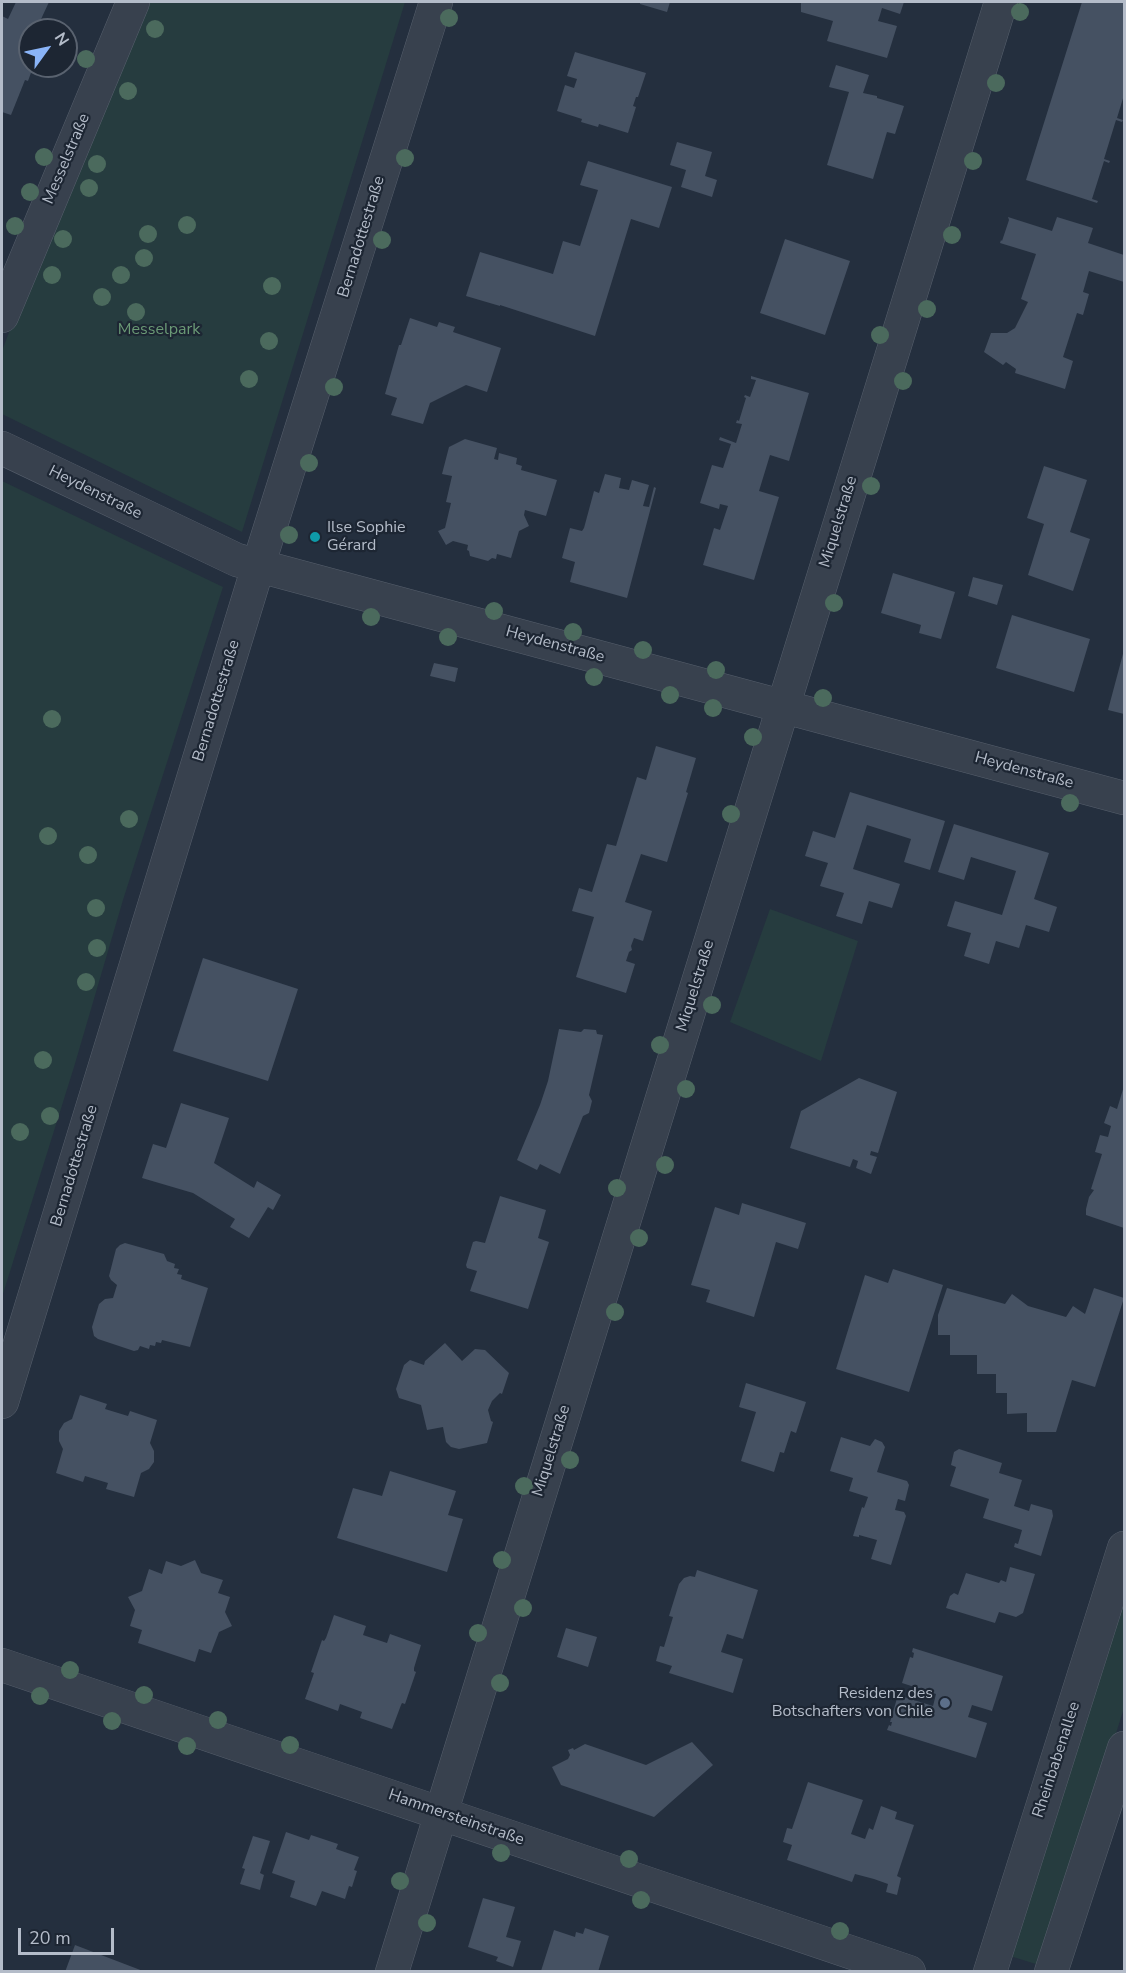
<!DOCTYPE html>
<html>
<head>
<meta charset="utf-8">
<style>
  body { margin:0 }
  #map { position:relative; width:1126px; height:1973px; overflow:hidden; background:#242f3e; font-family:"Nunito Sans",sans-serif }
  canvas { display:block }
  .frame { position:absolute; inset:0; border:3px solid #b4bcc9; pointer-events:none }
  .north { position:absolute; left:18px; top:18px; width:60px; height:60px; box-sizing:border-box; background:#1d2633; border:2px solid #59626f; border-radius:50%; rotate:57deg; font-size:16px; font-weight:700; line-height:24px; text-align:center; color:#b4bcc9 }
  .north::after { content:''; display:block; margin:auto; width:21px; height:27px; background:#8ab4f8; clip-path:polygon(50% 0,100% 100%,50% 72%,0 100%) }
  .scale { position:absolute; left:18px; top:1928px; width:96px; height:27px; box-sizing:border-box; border:3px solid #b4bcc9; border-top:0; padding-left:8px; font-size:18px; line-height:21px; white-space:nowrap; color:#b4bcc9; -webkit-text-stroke:4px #1d2633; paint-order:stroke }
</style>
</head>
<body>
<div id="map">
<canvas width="1126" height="1973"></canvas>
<div class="frame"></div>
<div class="north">N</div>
<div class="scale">20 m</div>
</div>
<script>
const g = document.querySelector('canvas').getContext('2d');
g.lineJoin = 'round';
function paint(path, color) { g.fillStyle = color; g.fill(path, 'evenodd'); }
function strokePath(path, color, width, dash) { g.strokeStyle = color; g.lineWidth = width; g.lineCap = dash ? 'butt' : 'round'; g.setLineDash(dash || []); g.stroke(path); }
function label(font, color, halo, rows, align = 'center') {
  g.font = font + ' "Nunito Sans",sans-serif'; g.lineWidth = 4.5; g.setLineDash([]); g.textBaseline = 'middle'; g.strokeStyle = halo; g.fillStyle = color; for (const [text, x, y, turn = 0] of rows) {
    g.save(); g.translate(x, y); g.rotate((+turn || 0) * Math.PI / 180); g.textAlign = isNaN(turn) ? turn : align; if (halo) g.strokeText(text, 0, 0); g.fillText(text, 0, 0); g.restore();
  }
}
paint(new Path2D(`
  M146,2h259l-163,530 -240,-118v-63l27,-72z
  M2,481l221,106 -100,313 -49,167 -72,230z
  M770,909l88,32 -37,120 -91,-39z
  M1124,1590v118l-59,186 -26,71 -32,-10z`), '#263c3f');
paint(new Path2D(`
  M16,2h33l-13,28h-6v36h2v4l-4,11 -3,-1 -14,35 -9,-3v-96l6,3z
  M640,2h30l-3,10 -27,-8z
  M801,2h103l-4,12 -18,-6 -2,7 -2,6 19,5 -10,32 -60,-17 6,-20 -32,-9z
  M1082,2h42v93l-7,23 6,2 -1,2 -6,-2 -12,39 6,2 -1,2 -5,-2 -12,38 6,2 -1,2 -71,-23z
  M575,52l71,21 -8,24h-2l-3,9 3,1 -8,26 -29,-9 -1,3 -17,-5 1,-3 -25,-8 8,-26 9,3 3,-9 -10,-3z
  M836,65l33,10 -6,18 14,3v2l27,8 -9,28 -8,-2 -14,47 -46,-14 22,-73 -20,-5z
  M677,142l35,10 -7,24 12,4 -5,17 -31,-10 5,-17 -16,-5z
  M588,161l84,26 -13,41 -28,-9 -36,117 -95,-31v1l-34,-10 14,-44 73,22 10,-33 17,5 18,-56 -18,-5z
  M1008,217l44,14 5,-14 36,11 -5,15 36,12v27l-35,-11 -6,21 6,2 -6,21 -6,-2 -14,44 10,4 -8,28 -50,-16 1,-4 -10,-7 -3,3 -19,-13 7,-19h16l8,-5 13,-26 -7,-3 15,-45 -36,-11 1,-3 1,1 7,-21z
  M785,239l65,22 -25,74 -65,-22z
  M410,318l27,9 2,-5 16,5 -2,5 48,16 -14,44 -21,-7 -36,18 -7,21 -32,-9 6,-17 -12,-4 14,-49h2z
  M751,376l58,17 -20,68 -19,-6 -11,36 20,6 -25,83 -51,-15 11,-37 6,2 8,-24 -8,-2 -1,5 -19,-6 12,-38 11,3 8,-24 -12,-4 1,-3 16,6 6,-19 -6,-1 1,-3 2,1 7,-23 -2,-1 1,-2 5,2 6,-17 -5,-1z
  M465,439l32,9 -3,11 4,1 1,-7 18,5 -1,6 6,2 -1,4 36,10 -11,36 -21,-6 -1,5 5,11 -10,5 -8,27 -14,-4 -1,5 -4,-1 -4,3 -18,-5 -1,-5 -2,-1 1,-5 -15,-4 -7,4 -8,-14 7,-3 6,-25 -5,-1 6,-26 -10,-2 7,-27z
  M1044,466l43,14 -17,52 20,7 -17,52 -45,-16 16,-51 -17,-6z
  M605,474l16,4 -2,10 10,2 3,-10 17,5 -6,21 6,1 5,-20 2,1 -29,110 -57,-16 5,-20 -13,-4 8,-30 12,3 2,-3 10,-37 5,2z
  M893,573l62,19 -14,47 -22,-6 2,-8 -40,-12z
  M973,577l30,8 -6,20 -29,-9z
  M1012,615l78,24 -16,53 -78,-24z
  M1124,650v64l-16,-4z
  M434,663l24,5 -3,14 -25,-6z
  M656,746l40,12 -10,34 2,1 -21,69 -26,-8 -16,48 27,9 -9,30 -9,-3 -3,8 1,4 -3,2 -3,9 9,3 -9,29 -50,-16 18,-60 -22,-6 7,-23 13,4 15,-48 9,2 21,-69 9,3z
  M850,792l95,29 -15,49 -26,-8 7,-23 -44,-14 -14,44 47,15 -8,24 -23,-7 -7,23 -26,-8 8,-23 -24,-7 8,-23 -23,-7 8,-25 22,7z
  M954,824l95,29 -15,46 23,8 -8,25 -23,-7 -7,23 -23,-7 -7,23 -25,-8 7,-23 -24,-7 8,-25 47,14 14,-44 -45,-14 -7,23 -26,-8z
  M203,958l95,31 -30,92 -95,-30z
  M559,1029l22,3 3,-3 12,1 1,4 6,1 -14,60 3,6 -3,12 -6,3 -23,58 -20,-10 -3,6 -20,-10 23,-55 8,-24z
  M859,1078l38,14 -19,61 -7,-2 -1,4 7,2 -6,17 -15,-6 2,-7 -5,-2 -3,8 -60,-19 11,-37z
  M1124,1086v142l-38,-13v-6l3,-12 5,-7 -3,-1 11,-35 -7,-2 5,-17 8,2 3,-11 -7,-3 6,-17 7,3z
  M181,1103l48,15 -15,45 40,25 3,-7 24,14 -8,15 -5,-3 -19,31 -19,-11 5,-8 -42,-26 -51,-15 11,-34 13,4z
  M500,1196l46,14 -8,28 11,4 -21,67 -58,-18 7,-20 -10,-3 -1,-3 7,-23 3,-1 9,2z
  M742,1203l64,20 -8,26 -22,-7 -22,75 -48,-15 4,-12 -19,-5 24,-78 24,8z
  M125,1243l39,11 3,7 8,3 -1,4 5,1 -2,5 5,1 -1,4 27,9 -18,59 -28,-7 -1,3 -5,-1 -1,4 -5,-1 -1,4 -9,-3 -2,4 -4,1 -36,-12 -4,-3 -2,-9 7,-23 6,-5 8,-1 4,-13 -6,-5 -2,-4 7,-27 4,-4z
  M893,1269l50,16 -34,107 -73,-23 29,-94 23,8z
  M947,1288l58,16 7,-10 16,12 38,11 7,-11 12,8 9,-26 30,10 -29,89 -23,-7 -16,52h-29v-19l-20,1v-21h-11v-19h-19v-19h-27v-20h-12v-20z
  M445,1343l17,18 13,-12 10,1 24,23 -7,21 -2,-1 -8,8 -4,9 3,11 2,1 -6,21 -28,6 -8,-2 -5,-5 -3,-15 -16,3 -6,-25 -22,-7 -3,-9 8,-24 6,-5 14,5 1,-4z
  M746,1383l60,19 -10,31 -5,-2 -7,22 -4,-1 -6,20 -33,-11 15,-49 -17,-5z
  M80,1395l27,9 -2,5 23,7 2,-5 27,9 -7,23 4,8v11l-5,7 -8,4 -7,24 -28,-8 2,-6 -23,-7 -2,6 -27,-9 7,-24 -4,-8v-10l5,-8 8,-4z
  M841,1437l29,9 5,-7 7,3 3,5 -8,25 30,9 2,4 -4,16 -7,-2 -3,11 9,2 2,4 -15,49 -20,-6 6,-19 -18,-5v2l-6,-1 9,-29 2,1 4,-11 -19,-6 4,-13 -23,-7z
  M959,1449l43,14 -3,10 23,7 -8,26 15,5 2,-7 21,6 1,6 -12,40 -27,-9 1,-4 3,1 4,-14 -39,-12 6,-19 -39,-13 6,-19 -5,-2 3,-13z
  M390,1471l66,20 -8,24 15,4 -16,53 -110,-34 16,-50 29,8z
  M195,1560l6,13 22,7 -5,13 12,4 -5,15 7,14 -13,6 -8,21 -12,-4 -4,13 -57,-19 4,-13 -12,-4 5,-16 -7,-13 14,-6 7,-22 13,5 4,-13 15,5z
  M1010,1567l25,7 -12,39 -7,4 -17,-5 -4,11 -49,-15 4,-12 4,-3 4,2 8,-22 33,10 2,-3 5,2z
  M697,1570l61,20 -15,49 -16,-5 -6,18 22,7 -10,34 -64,-20 3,-7 -16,-5 4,-15 4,1 9,-30 -4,-1 10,-32 5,-6 6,-2 5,1z
  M334,1615l32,11 -3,9 24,8 3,-9 31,11 -7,23v3l2,1 -11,32 -3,-1 -1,2 -9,24 -32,-11 2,-6 -22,-8 -2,7 -33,-12 8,-23 1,-3 -3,-1 11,-32 2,1 2,-3z
  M566,1628l31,9 -9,30 -31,-10z
  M913,1648l90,28 -11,35 -20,-6 -4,12 19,6 -11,35 -89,-28 2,-5 2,1 1,-4h-2l8,-27 35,11 3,-12 -34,-11 8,-26 3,1 1,-5 -2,-1z
  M692,1742l21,23 -59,52 -93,-32 -9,-18 16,-8 2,-4 -2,-5 5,-2 1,2 11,-6 61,21z
  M808,1782l55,18 -12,34 14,5 4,-11 4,2 8,-24 16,6 -2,7 19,6 -17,51 4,2 -4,17 -11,-3 2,-8 -14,-5 -19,-5 -3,8 -65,-22 5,-15 -9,-3 4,-14 5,1z
  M286,1832l23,8 2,-5 27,9 -2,5 23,8 -5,13 3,1 -5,16 -3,-1 -4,13 -23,-8 -6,15 -26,-9 5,-16 -23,-8z
  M253,1836l17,5 -10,32 4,2 -4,15 -20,-6 5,-15 -3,-1z
  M483,1898l32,9 -9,30 15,4 -8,26 -17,-6 2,-4 -30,-10z
  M585,1928l24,8 -11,36 -57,-1 13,-41 21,7 1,-5 7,2z
  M75,1945l68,26v1h-78z`), '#455162');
const minor = new Path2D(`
  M2,316l131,-314
  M2,448l235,112 887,238
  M2,1402l263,-858 171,-542
  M2,1665l907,307
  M392,1972l609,-1970
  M990,1972l134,-424
  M1051,1972l73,-224`);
strokePath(minor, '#565f6c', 34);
strokePath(minor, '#38414e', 33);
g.fillStyle = '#4b6a5d';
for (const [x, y] of [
  [1020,12],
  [449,18],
  [155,29],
  [86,59],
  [996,83],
  [128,91],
  [44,157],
  [405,158],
  [973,161],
  [97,164],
  [89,188],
  [30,192],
  [187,225],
  [15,226],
  [148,234],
  [952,235],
  [63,239],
  [382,240],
  [144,258],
  [52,275],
  [121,275],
  [272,286],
  [102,297],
  [927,309],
  [136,312],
  [880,335],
  [269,341],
  [249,379],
  [903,381],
  [334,387],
  [309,463],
  [871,486],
  [289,535],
  [834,603],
  [494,611],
  [371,617],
  [573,632],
  [448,637],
  [643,650],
  [716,670],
  [594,677],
  [670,695],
  [823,698],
  [713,708],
  [52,719],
  [753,737],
  [1070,803],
  [731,814],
  [129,819],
  [48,836],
  [88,855],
  [96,908],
  [97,948],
  [86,982],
  [712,1005],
  [660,1045],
  [43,1060],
  [686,1089],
  [50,1116],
  [20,1132],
  [665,1165],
  [617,1188],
  [639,1238],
  [615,1312],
  [570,1460],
  [524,1486],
  [502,1560],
  [523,1608],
  [478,1633],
  [70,1670],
  [500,1683],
  [144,1695],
  [40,1696],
  [218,1720],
  [112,1721],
  [290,1745],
  [187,1746],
  [501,1853],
  [629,1859],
  [400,1881],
  [641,1900],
  [427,1923],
  [840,1931]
]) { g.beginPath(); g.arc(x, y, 9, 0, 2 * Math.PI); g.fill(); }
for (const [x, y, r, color] of [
  [315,537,6,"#0f9aa8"],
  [945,1703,6,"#5c6f8a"]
]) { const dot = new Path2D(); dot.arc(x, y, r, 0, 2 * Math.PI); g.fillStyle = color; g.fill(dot); strokePath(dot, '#1d2633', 2); }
label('16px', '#b4bcc9', '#1d2633', [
  ["Messelstraße",67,159,-67],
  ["Bernadottestraße",362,237,-73],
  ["Heydenstraße",95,493,26],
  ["Miquelstraße",839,522,-73],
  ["Heydenstraße",555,645,15],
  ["Bernadottestraße",217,701,-73],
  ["Heydenstraße",1024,771,15],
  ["Miquelstraße",696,986,-73],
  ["Bernadottestraße",75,1166,-73],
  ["Miquelstraße",552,1451,-73],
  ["Rheinbabenallee",1057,1760,-72],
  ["Hammersteinstraße",456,1818,19]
]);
label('16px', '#6b9a76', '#1d2633', [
  ["Messelpark",159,330]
]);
label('16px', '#b4bcc9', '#1d2633', [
  ["Ilse Sophie",327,528],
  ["Gérard",327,546],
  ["Residenz des",933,1694,"right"],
  ["Botschafters von Chile",933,1712,"right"]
], 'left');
</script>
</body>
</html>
